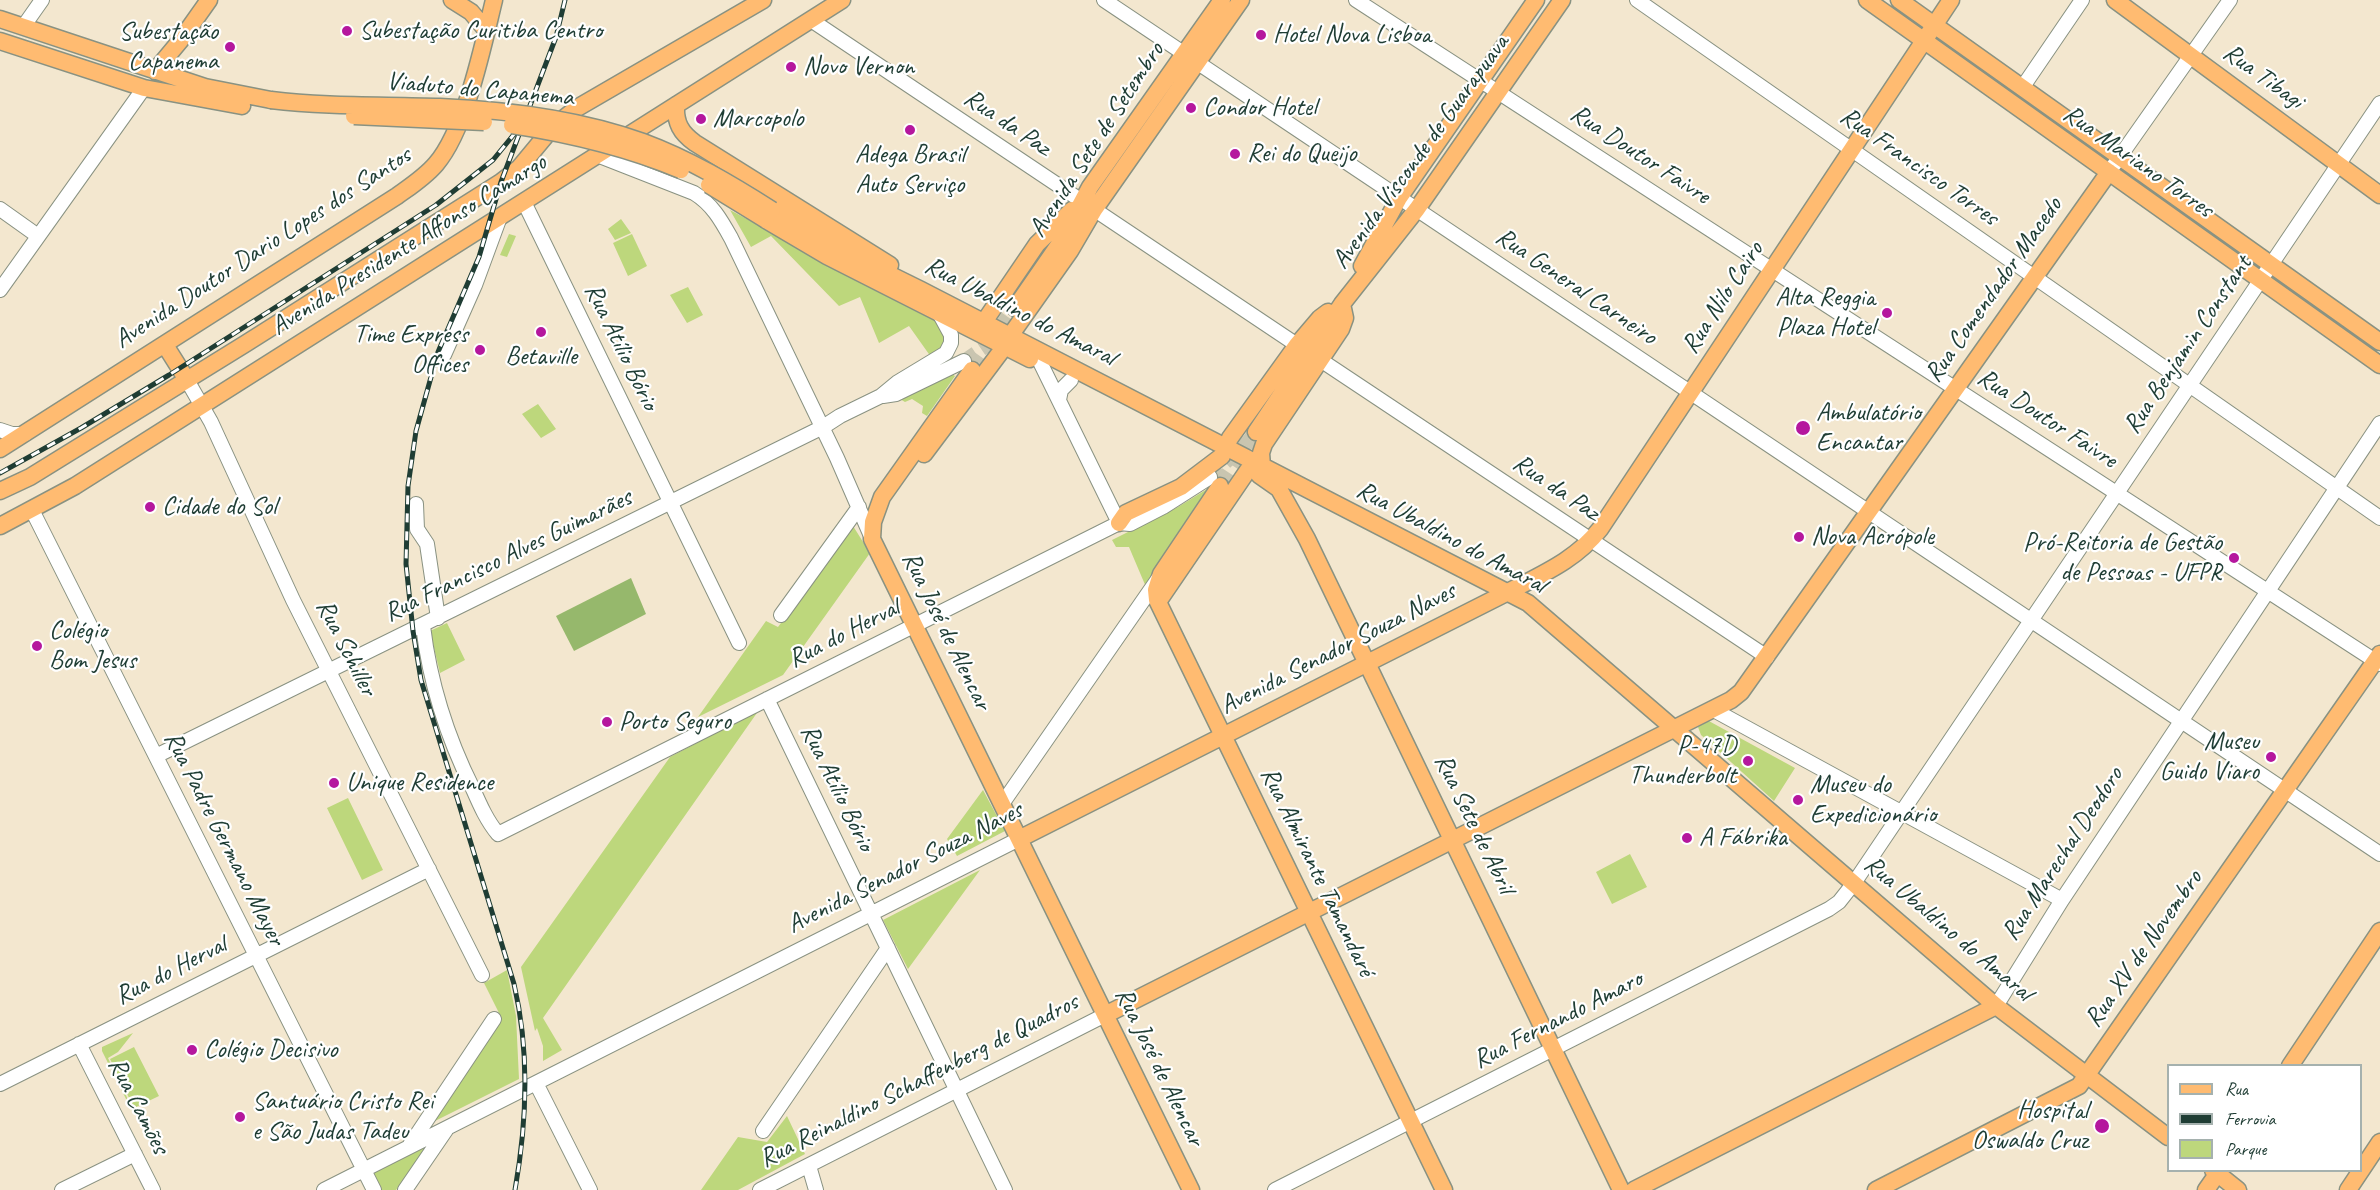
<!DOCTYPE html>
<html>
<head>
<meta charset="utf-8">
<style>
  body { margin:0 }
  #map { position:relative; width:2380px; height:1190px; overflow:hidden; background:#f3e7cf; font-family:Caveat,sans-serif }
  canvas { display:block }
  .legend { position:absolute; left:2167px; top:1064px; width:195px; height:108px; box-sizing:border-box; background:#fff; border:2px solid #a5b1ae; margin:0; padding:8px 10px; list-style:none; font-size:18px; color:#1f3d34 }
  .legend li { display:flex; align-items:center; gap:12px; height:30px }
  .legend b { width:30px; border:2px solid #a5b1ae }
</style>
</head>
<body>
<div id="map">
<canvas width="2380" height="1190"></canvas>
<ul class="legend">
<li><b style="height:8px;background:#ffbb71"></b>Rua</li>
<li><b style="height:8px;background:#1f3d34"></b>Ferrovia</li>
<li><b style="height:16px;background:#bdd77c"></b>Parque</li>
</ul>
</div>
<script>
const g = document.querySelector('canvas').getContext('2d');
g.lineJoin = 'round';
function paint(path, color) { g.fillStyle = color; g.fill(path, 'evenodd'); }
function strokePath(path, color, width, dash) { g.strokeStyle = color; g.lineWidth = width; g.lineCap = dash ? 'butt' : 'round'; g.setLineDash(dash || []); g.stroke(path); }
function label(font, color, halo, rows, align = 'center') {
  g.font = font + ' Caveat,sans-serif'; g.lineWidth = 4.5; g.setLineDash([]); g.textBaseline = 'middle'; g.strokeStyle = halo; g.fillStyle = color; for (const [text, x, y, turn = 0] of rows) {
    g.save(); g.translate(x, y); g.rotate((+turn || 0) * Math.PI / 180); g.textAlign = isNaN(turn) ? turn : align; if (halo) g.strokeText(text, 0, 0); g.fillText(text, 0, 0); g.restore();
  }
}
paint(new Path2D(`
  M2135,169l40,29 18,31 -66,-48z
  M730,210l204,109 11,17v8l-14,13 -22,-31 -30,17 -19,-46 -21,9 -68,-70 -20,11z
  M621,219l10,14 -16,7 -7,-11z
  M509,234l7,2 -9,21 -7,-2z
  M632,234l15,32 -19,10 -15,-33z
  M2282,273l81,59 -42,-12 -47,-36z
  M688,287l15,28 -16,8 -17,-28z
  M952,374l3,2 -28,40 -5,-3 1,-7 -11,-7 -7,3 -5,-3z
  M538,404l18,25 -15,9 -19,-24z
  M1217,483l-71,104 -17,-40h-13l-4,-7 66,-33z
  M853,526l17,27 -87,122 -85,42 68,-96 12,6z
  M447,623l18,37 -25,13 -10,-42z
  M759,710l-216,308 19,32 -19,11v-15l-6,-18 -2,3 -14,-64 149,-210z
  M1707,720l88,48 -21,33 -73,-66 -3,-8z
  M983,790l22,41 -48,25 -10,-17z
  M348,798l35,72 -21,10 -35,-72z
  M1630,854l17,33 -35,17 -16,-32z
  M980,870l-72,99 -25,-49z
  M507,970l9,46 3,63 -88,44 71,-104 -18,-36z
  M133,1033l-15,19 -10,6 25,52 -1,1 -30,-60v-4z
  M134,1047l25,49 -25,12 -24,-49z
  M787,1116l18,38 -67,36h-37l37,-53 29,5z
  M427,1145l-31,45h-14l-9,-18z`), '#bdd77c');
paint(new Path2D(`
  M631,578l15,36 -72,37 -18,-35z`), '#96b86c');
strokePath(new Path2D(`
  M964,361l25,-17
  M1210,477l42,-39`), '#c9c5b0', 14, [14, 7]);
strokePath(new Path2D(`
  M972,370l43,-62
  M1220,486l36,-54`), '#c9c5b0', 16, [16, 8]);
const minor = new Path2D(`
  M1104,0l1276,854
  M1356,0l1024,664
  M1637,0l743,518
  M811,20l486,325
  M23,27l19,-27
  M2022,88l60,-88
  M597,155l97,38c18,11 27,27 37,45l106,220 34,78
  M2109,172l121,-172
  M524,202l215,441
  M0,209l38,27
  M0,290l144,-202
  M444,355l31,-70 25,-68
  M1319,359l448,298
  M1041,364l78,159
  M187,380l24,42 82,178 189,375
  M883,396l13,-2 68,-33
  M1059,400l2,-10 10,-10
  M0,430l12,4h13
  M416,504l1,25 10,15 11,74
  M32,510l342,680
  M781,615l78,-108
  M423,626c7,58 24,111 50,163 7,16 14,32 25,45l609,-305 12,-6 11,1 33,-17 47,-30
  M767,699l238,491
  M1712,709l350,191
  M156,756l667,-329 17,-11 41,-20 17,-14 48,-29 5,-10v-8l-12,-22
  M1002,804l156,-225
  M1996,1006l66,-106 318,-477
  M79,1044l74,146
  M536,1083l54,107
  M0,1084l429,-215
  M763,1131l125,-183
  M410,1145l84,-126
  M809,1166l7,24
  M62,1190l73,-36
  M324,1190l695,-351
  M405,1190l41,-60
  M760,1190l345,-175
  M1275,1190l554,-281 10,-7 15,-19 526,-780`);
const major = new Path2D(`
  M452,0l19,12 16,19
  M1867,0l513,365
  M1899,0l481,342
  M2115,0l265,195
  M0,19l205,68 66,13
  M0,41l144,47 98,18
  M155,71l25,-30 29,-41
  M676,105c-1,18 5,28 19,38l195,122
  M772,210l76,44 73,36 607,313 468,403 172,131
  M766,220l61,36 203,103
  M1362,266l37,-68 137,-198
  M1015,308l45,-65 30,-56 132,-187
  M984,322l53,-78 35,-34
  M1010,336l60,-85 24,-41 147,-210
  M165,345l22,35
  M972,370l-90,127 -9,25 -1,17 319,651
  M1256,432l86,-128 75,-95 145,-209
  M1226,447l4,-9 67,-93 23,-27 8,-6
  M0,449l397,-253c14,-10 28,-19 39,-32 30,-35 47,-119 58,-164
  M924,454l81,-108
  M1262,466l-1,-13 3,-9 77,-115 4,-11 -3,-14
  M1259,475l20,14 28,50 314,651
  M1220,486l-59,88 -5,16 1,10 287,590
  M0,491l30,-14 215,-133 256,-162 18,-14 34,-41 24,-19 186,-108
  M1119,523l7,-10 55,-26 41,-31
  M0,526l75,-40 767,-486
  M1160,599l88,-129
  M1019,839l489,-247c34,-18 68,-32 92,-63l351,-529
  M1105,1015l626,-315 10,-8 368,-520
  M2290,1066l90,-135
  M2213,1170l25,20
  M1634,1190l362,-184
  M1876,1190l203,-104 301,-432
  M2206,1190l14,-20
  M2348,1190l32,-48`);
strokePath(minor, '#899282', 16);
strokePath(major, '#899282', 19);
strokePath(minor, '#fff', 14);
strokePath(major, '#ffbb71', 16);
const rail = new Path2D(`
  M0,473l81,-45 88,-53 267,-170 57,-45 22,-27
  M515,1190c12,-68 15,-138 -1,-206l-93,-304 -8,-49 -7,-67 2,-78 8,-55 22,-79 41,-95 22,-75 55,-145 9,-37`);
strokePath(rail, '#1f3d34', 5);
strokePath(rail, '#fff', 3, [9]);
const majorBridge = new Path2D(`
  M271,100c56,7 113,5 169,7 68,3 139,12 203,35 46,17 88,42 129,68
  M354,116l130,6
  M512,125c59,9 114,22 169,45
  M709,185l57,35`);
strokePath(majorBridge, '#899282', 19, []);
strokePath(majorBridge, '#ffbb71', 16);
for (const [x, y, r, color] of [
  [347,31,6,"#b5179e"],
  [1261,35,6,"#b5179e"],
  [230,47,6,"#b5179e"],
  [791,67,6,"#b5179e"],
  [1191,108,6,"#b5179e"],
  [701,119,6,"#b5179e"],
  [910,130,6,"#b5179e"],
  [1235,154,6,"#b5179e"],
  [1887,313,6,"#b5179e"],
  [541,332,6,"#b5179e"],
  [480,350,6,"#b5179e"],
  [1803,428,8,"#b5179e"],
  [150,507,6,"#b5179e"],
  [1799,537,6,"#b5179e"],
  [2234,558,6,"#b5179e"],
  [37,646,6,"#b5179e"],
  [607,722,6,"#b5179e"],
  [2271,757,6,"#b5179e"],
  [1748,761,6,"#b5179e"],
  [334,783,6,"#b5179e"],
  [1798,800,6,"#b5179e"],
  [1687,838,6,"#b5179e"],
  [192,1050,6,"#b5179e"],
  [240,1117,6,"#b5179e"],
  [2102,1126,8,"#b5179e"]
]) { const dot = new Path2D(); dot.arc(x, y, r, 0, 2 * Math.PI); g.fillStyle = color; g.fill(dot); strokePath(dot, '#fff', 2); }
label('26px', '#1f3d34', '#fff', [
  ["Subestação Curitiba Centro",359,31],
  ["Subestação",218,32,"right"],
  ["Capanema",218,62,"right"],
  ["Hotel Nova Lisboa",1273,35],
  ["Novo Vernon",803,67],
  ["Condor Hotel",1203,108],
  ["Marcopolo",713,119],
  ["Rei do Queijo",1247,154],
  ["Adega Brasil",910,155,"center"],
  ["Auto Serviço",910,185,"center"],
  ["Alta Reggia",1875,298,"right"],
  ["Plaza Hotel",1875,328,"right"],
  ["Time Express",468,335,"right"],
  ["Offices",468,365,"right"],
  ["Betaville",541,357,"center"],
  ["Ambulatório",1816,413],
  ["Encantar",1816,443],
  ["Cidade do Sol",162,507],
  ["Nova Acrópole",1811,537],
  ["Pró-Reitoria de Gestão",2222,543,"right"],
  ["de Pessoas - UFPR",2222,573,"right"],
  ["Colégio",49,631],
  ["Bom Jesus",49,661],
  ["Porto Seguro",619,722],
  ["Museu",2259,742,"right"],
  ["Guido Viaro",2259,772,"right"],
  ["P-47D",1736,746,"right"],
  ["Thunderbolt",1736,776,"right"],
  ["Unique Residence",346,783],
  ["Museu do",1810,785],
  ["Expedicionário",1810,815],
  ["A Fábrika",1699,838],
  ["Colégio Decisivo",204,1050],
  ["Santuário Cristo Rei",252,1102],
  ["e São Judas Tadeu",252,1132],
  ["Hospital",2088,1111,"right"],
  ["Oswaldo Cruz",2088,1141,"right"]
], 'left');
label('26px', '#1f3d34', '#fff', [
  ["Rua Tibagi",2263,77,36],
  ["Viaduto do Capanema",480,90,5],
  ["Rua da Paz",1007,123,34],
  ["Avenida Sete de Setembro",1097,140,-57],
  ["Avenida Visconde de Guarapuava",1421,152,-54],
  ["Rua Doutor Faivre",1640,155,33],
  ["Rua Mariano Torres",2138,162,35],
  ["Rua Francisco Torres",1919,167,35],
  ["Avenida Presidente Affonso Camargo",409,245,-32],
  ["Avenida Doutor Dario Lopes dos Santos",263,248,-33],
  ["Rua General Carneiro",1576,287,34],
  ["Rua Comendador Macedo",1994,290,-55],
  ["Rua Nilo Cairo",1723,298,-57],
  ["Rua Ubaldino do Amaral",1020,312,27],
  ["Rua Benjamin Constant",2188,345,-56],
  ["Rua Atílio Bório",621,347,64],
  ["Rua Doutor Faivre",2047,419,33],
  ["Rua da Paz",1556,488,34],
  ["Rua Ubaldino do Amaral",1451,538,28],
  ["Rua Francisco Alves Guimarães",508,556,-26],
  ["Rua José de Alencar",946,631,64],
  ["Rua do Herval",844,634,-27],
  ["Rua Schiller",346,648,63],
  ["Avenida Senador Souza Naves",1338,649,-27],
  ["Rua Atílio Bório",837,788,64],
  ["Rua Sete de Abril",1474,824,64],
  ["Rua Padre Germano Mayer",224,839,63],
  ["Rua Marechal Deodoro",2063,854,-57],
  ["Avenida Senador Souza Naves",905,868,-27],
  ["Rua Almirante Tamandaré",1317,872,64],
  ["Rua Ubaldino do Amaral",1948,929,40],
  ["Rua XV de Novembro",2144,949,-55],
  ["Rua do Herval",171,971,-27],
  ["Rua Fernando Amaro",1558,1020,-27],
  ["Rua José de Alencar",1159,1067,64],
  ["Rua Reinaldino Schaffenberg de Quadros",919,1081,-27],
  ["Rua Camões",138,1106,63]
]);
</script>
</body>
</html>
